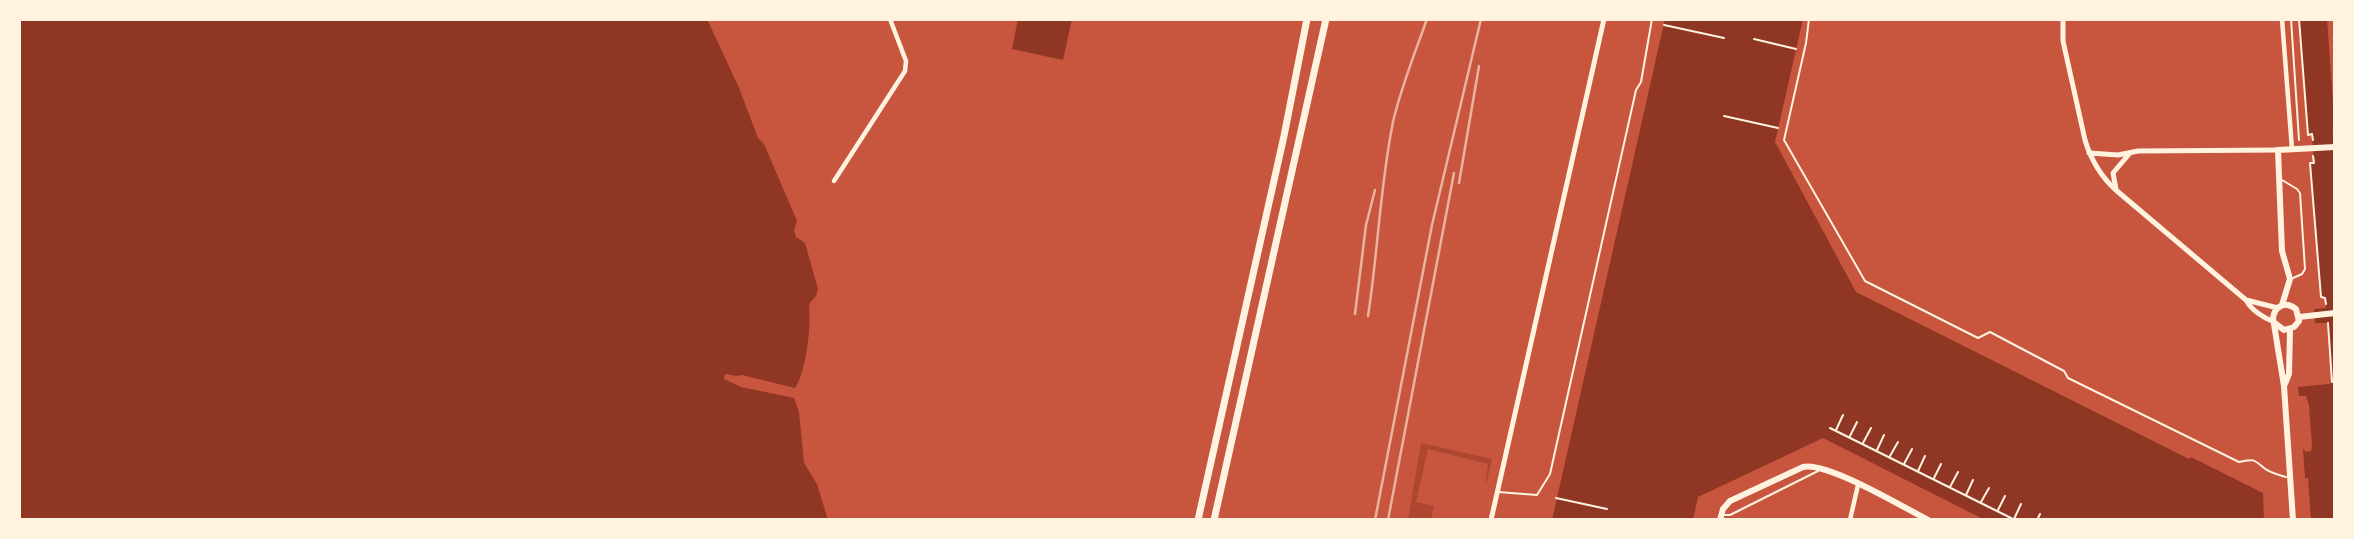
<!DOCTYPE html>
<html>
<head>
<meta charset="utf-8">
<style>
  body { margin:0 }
  #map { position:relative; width:2354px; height:539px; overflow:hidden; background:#c8553d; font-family:Ubuntu,sans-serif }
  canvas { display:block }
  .frame { position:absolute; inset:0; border:21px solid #fff3e0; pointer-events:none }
</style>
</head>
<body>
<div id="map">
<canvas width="2354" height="539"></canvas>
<div class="frame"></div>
</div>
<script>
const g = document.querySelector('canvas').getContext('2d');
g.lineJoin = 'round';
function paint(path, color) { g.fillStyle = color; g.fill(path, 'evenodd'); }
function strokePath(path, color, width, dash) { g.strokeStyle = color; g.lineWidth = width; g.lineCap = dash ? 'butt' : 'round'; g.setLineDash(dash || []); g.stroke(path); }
paint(new Path2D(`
  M1421,443l71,16 -5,22 -2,1 3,-18 -60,-15 -12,53 18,4 -3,14h-23z`), '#ae4732');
paint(new Path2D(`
  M19,19h688l32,69 19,50 6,6 33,77 -3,9 2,7 9,6 13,46 -2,7 -7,8c2,23 -2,65 -14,84l-53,-13 -6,1 -11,-2 -1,5 17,8 53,11 5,14 5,51 13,21 11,36h-809z
  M1018,19h54l-9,41 -51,-11z
  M1665,19h138l-28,123 81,150 333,167 2,-2 72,36 1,27h-279l-162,-82 -125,59 -5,23h-141z
  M2299,19h28l8,111 -3,4 3,4v382h-24l-3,-42h-3l-2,-29 3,3 5,-1 1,-6 -3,-40 -3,-9h-7l-1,-9 31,-3 3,-3 -4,-58h-13l-1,-14 12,-1 -1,-10 -4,-1 -11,-134 4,-1 -2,-27h-4z`), '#8f3625');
strokePath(new Path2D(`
  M2291,19l8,121
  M2299,19l9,116 4,-1 1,6
  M1664,25l60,13
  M1754,39l42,10
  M1724,116l54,12
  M2313,156l1,7h-4l11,134 4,1 1,6
  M2328,323l4,59
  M1830,428l185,92
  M1836,430l7,-15
  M1850,436l7,-14
  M1863,443l8,-15
  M1877,450l7,-15
  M1890,456l8,-14
  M1904,464l8,-15
  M1918,471l7,-15
  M1934,478l7,-14
  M1950,487l8,-15
  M1966,495l7,-15
  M1556,498l51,11
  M1981,502l8,-14
  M1998,510l7,-14
  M2014,519l7,-15
  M2037,520l3,-6`), '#fff3e0', 2);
strokePath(new Path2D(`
  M1809,19l-3,24 -22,97 81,141 113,57 12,-6 74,39 4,7 171,84c16,-3 14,-3 25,6 6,5 15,7 22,9
  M2282,180l15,9 3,4 5,76 -3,5 -11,5
  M1498,492l39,3 13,-21 86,-384 5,-8 11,-63
  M1722,515h8l88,-44`), '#fff3e0', 2);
strokePath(new Path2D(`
  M2282,19l10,130
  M834,181l71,-110 1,-10 -16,-42
  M1850,520l8,-35`), '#fff3e0', 4.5);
strokePath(new Path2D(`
  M2063,19v22l22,99c6,20 16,37 32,51l129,109c5,10 18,18 28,22
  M2089,153l29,2 20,-4 140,-1
  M2116,189l-3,-16 17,-20
  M2246,300l32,8
  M1491,520l113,-501`), '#fff3e0', 5);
strokePath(new Path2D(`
  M2282,305l8,-26 -8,-28 -4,-101 57,-3
  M2299,317l36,-4
  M2276,324l8,6 10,-3 5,-6 -3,-12c-10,-8 -21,-4 -23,9l11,68 9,134
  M2285,384l4,-10 1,-45
  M1720,520l3,-11 7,-8 73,-34c23,-6 100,40 125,53`), '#fff3e0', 6);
strokePath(new Path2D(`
  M1198,520l86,-384 23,-117
  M1214,520l112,-501`), '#fff3e0', 7);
strokePath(new Path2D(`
  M1459,183l20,-117
  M1355,314l11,-89 9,-35
  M1368,316c10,-64 12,-130 25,-194 8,-35 22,-69 34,-103
  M1375,520l57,-295 49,-206
  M1388,520l66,-347`), '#e9b49f', 2.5);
</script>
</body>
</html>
